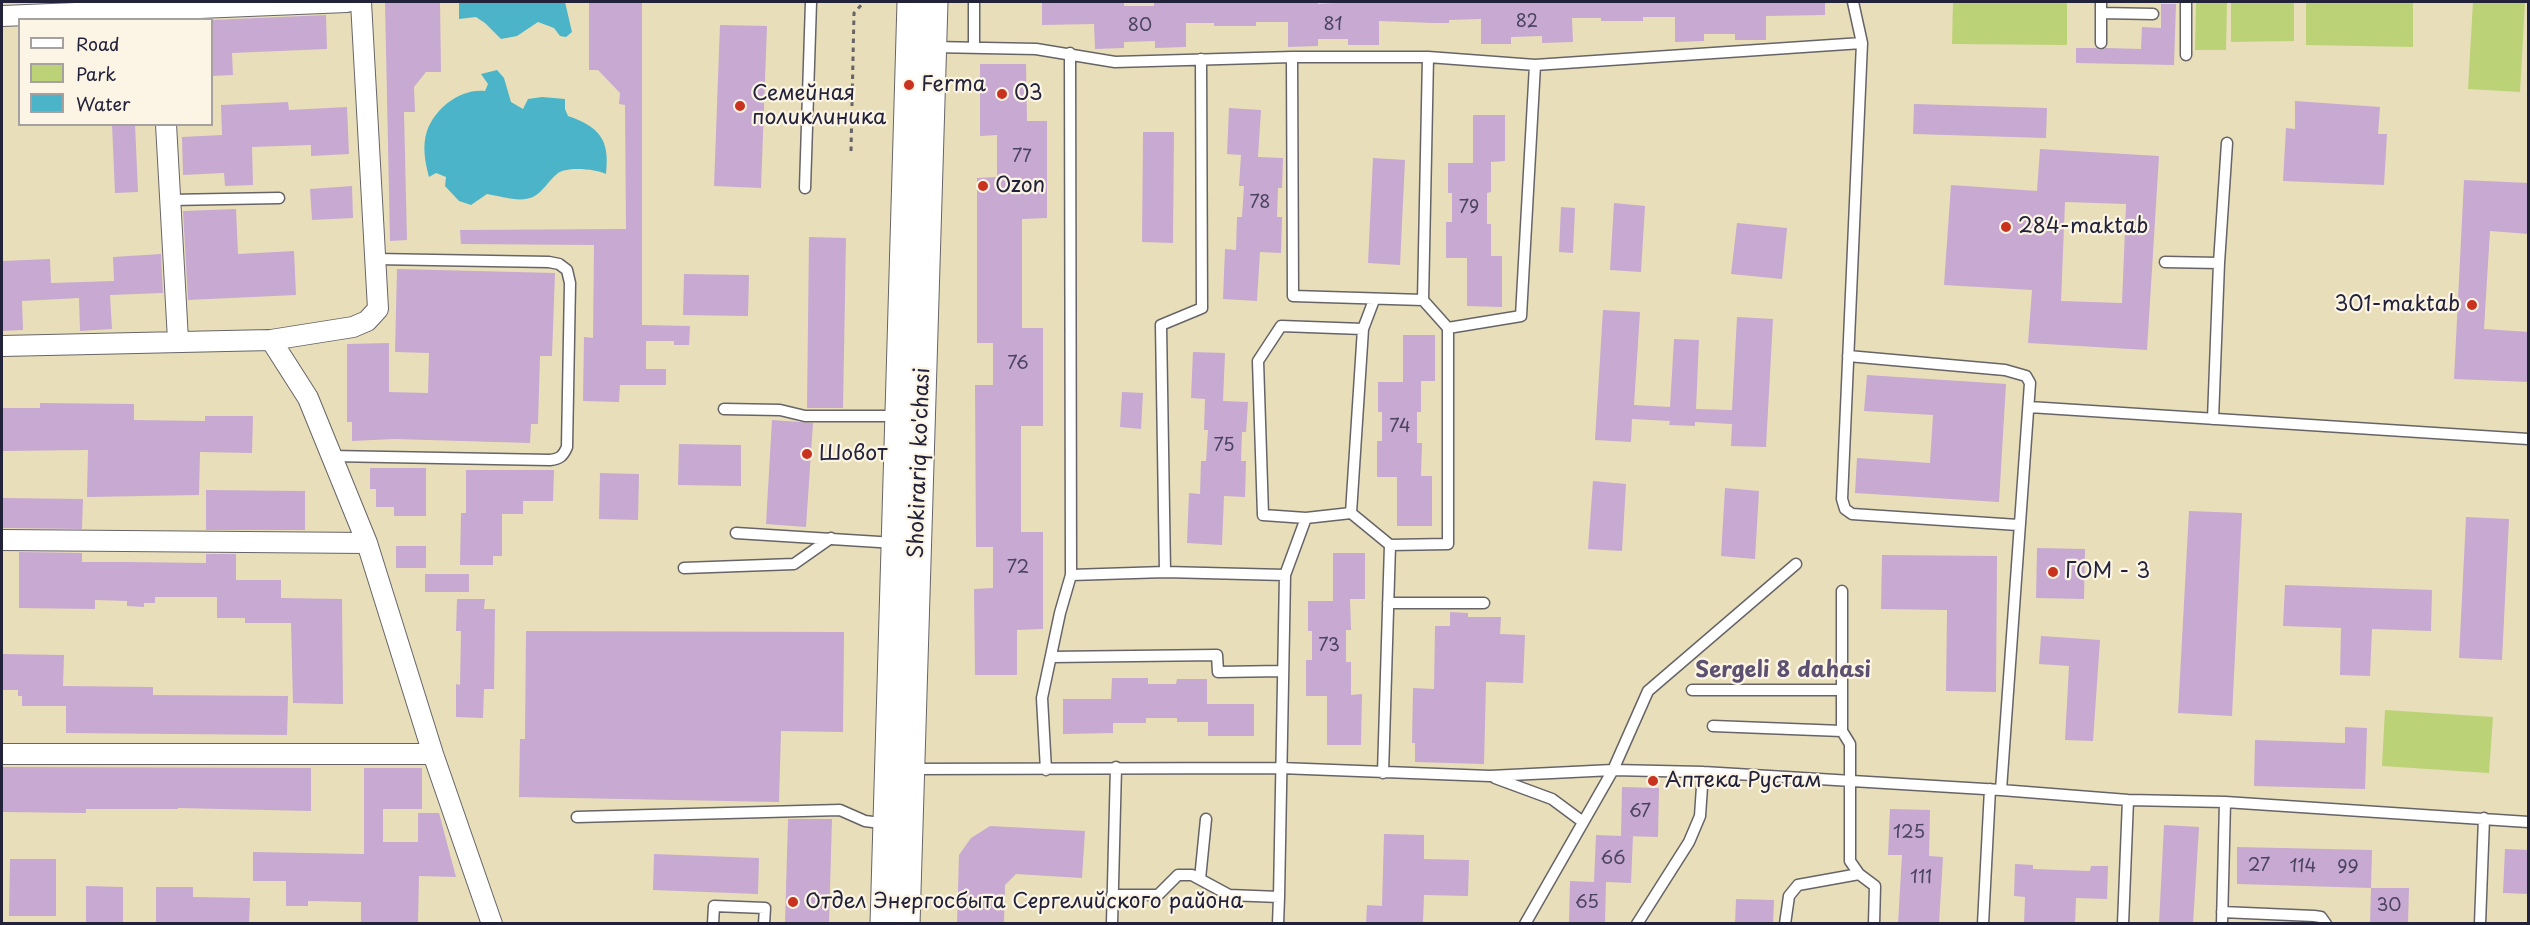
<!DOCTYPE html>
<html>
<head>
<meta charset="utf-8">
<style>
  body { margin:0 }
  #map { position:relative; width:2530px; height:925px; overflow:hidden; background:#e8dfba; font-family:"Playpen Sans",sans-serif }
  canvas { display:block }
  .frame { position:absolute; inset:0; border:3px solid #22223b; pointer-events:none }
  .legend { position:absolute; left:18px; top:18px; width:195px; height:108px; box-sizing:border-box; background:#fcf5e5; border:2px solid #a5a1a1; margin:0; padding:8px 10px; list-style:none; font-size:18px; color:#22223b }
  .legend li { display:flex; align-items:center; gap:12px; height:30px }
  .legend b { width:30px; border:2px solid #a5a1a1 }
</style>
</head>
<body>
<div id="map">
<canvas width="2530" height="925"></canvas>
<div class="frame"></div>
<ul class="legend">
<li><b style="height:8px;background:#fff"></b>Road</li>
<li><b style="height:16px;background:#bcd276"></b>Park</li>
<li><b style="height:16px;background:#4bb4c9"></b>Water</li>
</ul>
</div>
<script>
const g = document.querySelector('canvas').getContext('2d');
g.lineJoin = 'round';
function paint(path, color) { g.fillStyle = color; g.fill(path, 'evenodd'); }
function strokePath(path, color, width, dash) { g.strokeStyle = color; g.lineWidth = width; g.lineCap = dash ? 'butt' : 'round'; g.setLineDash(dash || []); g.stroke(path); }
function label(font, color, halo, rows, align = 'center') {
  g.font = font + ' "Playpen Sans",sans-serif'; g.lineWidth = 4.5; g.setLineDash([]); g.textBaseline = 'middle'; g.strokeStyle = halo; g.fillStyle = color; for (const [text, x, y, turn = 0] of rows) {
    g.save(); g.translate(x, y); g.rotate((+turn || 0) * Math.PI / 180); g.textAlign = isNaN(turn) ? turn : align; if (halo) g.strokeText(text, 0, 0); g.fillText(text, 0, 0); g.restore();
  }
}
paint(new Path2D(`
  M1953,2h114v43l-115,-1z
  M2196,2h31l-1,48h-31z
  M2231,2h63v39l-63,1z
  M2306,2h107v45l-107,-2z
  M2473,2h52l-5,90 -52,-3z
  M2385,710l108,7 -4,56 -107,-7z`), '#bcd276');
paint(new Path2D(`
  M459,2h106l7,30 -6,5 -6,-1 -6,-8 -16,-6 -21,14 -16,3 -16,-16 -9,-6 -17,2z
  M497,70l7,8 7,24 12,7 5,-10 14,-2 23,2v10l3,7c32,11 42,24 38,58 -10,-5 -41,-8 -49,0 -8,6 -14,18 -24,23 -13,6 -33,-1 -46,-3l-16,11 -12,-4 -14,-15 1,-9 -10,-4 -7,4c-4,-15 -7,-31 -2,-46 8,-23 34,-43 58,-40l3,-7 -7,-10z`), '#4bb4c9');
paint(new Path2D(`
  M385,2h55l1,70h-15l-12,15 1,25h-11l3,128 -17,1z
  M589,2h53v323l48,1 -1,19h-15v-4h-28v28h20v16h-46l-1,17 -36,-1 1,-64 9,1 1,-93 -133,-1 -1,-14 166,-1 -1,-124 -6,-1 1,-11 -22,-23h-9z
  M1042,2h82v4h30v-4h164v2l29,-2h478v13l-59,1v24h-31v-6h-31v7l-29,1v-25h-32v4h-42v-3h-29l1,24 -31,1v-7l-31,1v7h-30v-25l-32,1v3h-15l-55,-2v24h-31v-6h-30v7l-30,1v-25h-32v4h-42v-3h-28v24l-31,1v-7l-31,1v6l-29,1 -1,-25 -52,1z
  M2161,4h15l-2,61 -98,-2v-15h20l4,2 6,-2 35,1 1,-22 19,1z
  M326,15l1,34 -95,4 1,22 -21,1v-56z
  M720,25l47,1 -6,162 -47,-2z
  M980,64h46l1,57h20v97l-25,1v109h21v98h-22v106h22v97l-26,1v45h-42l-1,-86 19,-1v-41h-17l-1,-162h18v-42h-16v-165l20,-1v-42l-17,1z
  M2295,101l85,6 -2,27h9l-3,51 -101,-4 3,-53 9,1z
  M288,102l1,8 58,-3 2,47 -38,2v-11l-59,2 1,38 -28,1 -1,-13 -41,2 -1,-38 40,-2 -1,-30z
  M1914,104l133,4 -1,30 -133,-4z
  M1229,108l32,2 -3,47 25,1 -1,30h-4l-1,29h5l-1,36 -21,-1 -3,49 -34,-2 2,-50 11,1 1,-33h5l2,-31h-5l2,-31 -14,-1z
  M1473,115h32v46l-14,1v30l-4,1v31h4v32h11v51l-35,-1v-48h-21v-36h6v-29h-4v-30h25z
  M112,124h23l3,68 -23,1z
  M1143,132h31l-1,111 -31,-1z
  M2040,149l119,7 -12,194 -119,-7 4,-53 -88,-5 7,-100 86,6zM2065,202l61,2 -4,99 -61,-2z
  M1373,158l32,2 -5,105 -32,-2z
  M2464,180l65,3v51l-39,-3 -6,98 45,3v50l-75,-3z
  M352,186l1,32 -41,2 -2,-31z
  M1614,203l31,3 -4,66 -31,-2z
  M1561,207l14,1 -2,45 -14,-1z
  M236,209l2,45 56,-3 2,44 -108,5 -5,-89z
  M1737,223l50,5 -5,51 -51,-5z
  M809,237l37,1 -3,170h-36z
  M161,254l2,39 -53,2 2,34 -32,2 -1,-33 -57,3 1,29 -21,1v-70l48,-2 1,24 63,-2 -1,-24z
  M397,269l158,4 -3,83h-12l-2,68h-7l-1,19 -136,-4 -42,2v-19h-5v-78l42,-1v49l39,1 1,-40 -34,-1z
  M684,274l65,1 -1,41 -65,-1z
  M1603,310l37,2 -6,93 36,2 4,-68 25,1 -3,69 36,1 5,-93 36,2 -7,128 -35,-1 1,-22 -37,-2v4l-26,-1 1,-4 -38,-2 -1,23 -36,-2z
  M1403,335h32v46h-14v31h-4v31h5l-1,33h11v50h-35v-49h-20v-36h5v-29h-4v-30h25z
  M1193,352l32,1 -2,48 25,1 -2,30h-4l-1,29h5l-1,36 -21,-1 -2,49 -35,-2 2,-50 11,1 1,-33h5l2,-31h-4l1,-31 -14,-1z
  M1867,375l139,9 -7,118 -144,-9 2,-35 73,5 3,-48 -69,-4z
  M1122,392l21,1 -2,36 -21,-2z
  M40,403l94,1v16l71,1v-5h48l-1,37 -52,-1 -1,43 -112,2 1,-47 -86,1v-43h38z
  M772,420l41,3 -7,104 -40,-3z
  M679,444l62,1v41l-63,-1z
  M370,468h56v48h-32v-9h-18v-18h-6z
  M466,470h88l-1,31h-30v13h-21v42h-9v9h-33l1,-52h5z
  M600,473l39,1 -1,46 -39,-1z
  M1593,481l33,3 -4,67 -34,-2z
  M1725,488l34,3 -4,68 -34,-3z
  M206,490l99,1v39h-99z
  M2,498l81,1 -1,30 -80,-1z
  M2189,511l53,2 -10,203 -54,-3z
  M2466,517l43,2 -7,141 -43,-2z
  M396,546h30v22h-30z
  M2037,548l48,1 -1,50 -48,-1z
  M19,552l63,1v9h46l78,1v-9h30v26h45v18l61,1 1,105 -50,-1 -2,-80h-46v-5h-28v-21h-62v6h-11v4l-17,-1v-5l-32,-1v9l-76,-1z
  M1333,553h32v46h-15l1,31h-5v32h5v33l11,-1 -1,51h-34v-49h-21v-36h6v-29h-4v-30h25z
  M1882,555l115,1 -1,136 -50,-1 1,-81 -66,-1z
  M425,574h44v18h-44z
  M2285,585l147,5 -1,41 -59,-2 -2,47 -30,-1 1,-47 -58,-2z
  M457,599h28l-1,10h11l-1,80h-10l-1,29 -27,-1v-33l4,1 1,-54h-5z
  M1450,612l18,1v4h33l-1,17 25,1 -2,48 -37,-1 -2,82 -69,-2v-19h-3l1,-55 21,1 1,-63h15z
  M526,631l318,1 -1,100 -62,-1 -2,71 -260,-5 1,-58h5z
  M2041,636l59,4 -7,101 -28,-1 4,-74 -30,-2z
  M2,654l62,1 -1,31 90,1v8l135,1 -1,39 -221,-2v-27h-44v-10h-4v-6h-16z
  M1112,678h36v6h28l1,-5h30v25h47v32h-46v-14h-31v-4h-31v5h-33v10l-50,1v-35h48z
  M2345,727l22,1 -2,61 -111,-3 1,-46 90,3z
  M2,767l309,1v43l-133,-3v1h-92v4l-84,-1z
  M364,768h58v41h-39v33h35v-29h21l17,64 -37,-1 -1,48h-57v-22l-53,-1v5h-22v-25h-33v-29l111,2z
  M1622,787l37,1 -1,49 -32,-1h7l-2,47 -25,-1 -1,42h-36l1,-43 24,1 2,-47 25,1z
  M1890,809l40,1 -1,46 14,1 -4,67h-41l4,-69h-14z
  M788,819h44l-3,105h-44z
  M2164,825l35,2 -6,97h-34z
  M990,826l95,5 -3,47 -66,-4 -11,11 -1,39h-47l2,-69 12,-17z
  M1384,834l40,1v24l45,1 -1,36 -44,-1 -1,27 -57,2 1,-19 15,1z
  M2237,847l135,3 -1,38 -134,-4z
  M2505,849l24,1v44l-26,-1z
  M654,854l105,4 -1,36 -105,-4z
  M10,859h46v57h-47z
  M2015,864l18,1v4l57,2 1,-5h17l-1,33 -31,-1 -1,26h-51l1,-27 -11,-1z
  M86,886l37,1v37h-37z
  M156,887h37v10l57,1 -1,26h-93z
  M2371,888h38l-1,36h-38z
  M1736,899l38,1 -1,24h-38z`), '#c7a9d1');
const service = new Path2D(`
  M1853,2l9,41 -20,456 3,10 7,5 166,11
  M2101,2v11l52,1
  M2101,43v-30
  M933,47l103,2 79,13 177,-5
  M974,48v-46
  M1070,53l1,522
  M2186,55v-53
  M1428,57l107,8 327,-22
  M805,188l6,-186
  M170,200l109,-2
  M2165,262l54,1
  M1423,300l-130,-4 -1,-239h136l-5,243 25,28 73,-12 14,-251
  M1848,356l157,14 21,6 4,7 -29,407
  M2029,407l499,32
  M724,409l56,1 25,6h94
  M2213,419l6,-156 8,-120
  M331,456l219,4c10,-1 13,-4 17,-13l3,-164 -3,-13 -8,-6 -10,-2 -174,-3
  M1351,513l39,32
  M1306,518l-43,-3 -5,-154 23,-35 82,3
  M736,533l159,10
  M684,568l110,-4 37,-26
  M1165,572l-4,-247 41,-17 -1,-249
  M1842,591v140l8,13v117l9,13 16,12 -1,38
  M1388,603h96
  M1051,657l166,-2 1,17 65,-1
  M1692,690h150
  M1713,726l129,5
  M911,769l369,-1 210,8 123,-6 90,2 298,18 127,10 97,2 303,20
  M1046,770l-4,-72 18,-85 11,-38 94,-3 120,3 21,-57 45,-5 12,-184 11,-29
  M1383,773l7,-228 58,-1v-216
  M1495,778l57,21 31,23
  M577,817l263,-7 25,11 23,3
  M1200,879l6,-60
  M1112,895h46l20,-20h14l37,20 50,2 6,-322
  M2222,912l92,4 7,1 5,7
  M713,924l1,-18 51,2 -1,16
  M1112,924l4,-157
  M1278,924l1,-27
  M1525,924l88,-154 35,-79 148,-127
  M1637,924l52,-82 11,-26 3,-44
  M1785,924l4,-28 9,-11 61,-11
  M1983,924l7,-135
  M2123,924l5,-124
  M2222,924l3,-122
  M2480,924l4,-106`);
const minor = new Path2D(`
  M2,16l345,-14
  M166,124l12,216
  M271,340l82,-13 14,-6 11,-12 -17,-307
  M2,346l269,-6 37,58 59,145 66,211 59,170
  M2,540l365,3
  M2,754h431`);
const secondary = new Path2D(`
  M884,924l27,-922
  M906,924l28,-922`);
strokePath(service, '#676467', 13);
strokePath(minor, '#676467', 22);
strokePath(secondary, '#676467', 29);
strokePath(new Path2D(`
  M851,151l3,-138 10,-11`), '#676467', 3, [4.5, 4.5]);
strokePath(service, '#fff', 10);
strokePath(minor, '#fff', 20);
strokePath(secondary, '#fff', 27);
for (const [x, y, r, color] of [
  [909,85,6,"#c8321e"],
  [1002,94,6,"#c8321e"],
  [740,106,6,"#c8321e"],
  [983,186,6,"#c8321e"],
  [2006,227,6,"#c8321e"],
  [2472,305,6,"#c8321e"],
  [807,454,6,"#c8321e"],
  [2053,572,6,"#c8321e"],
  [1653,781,6,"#c8321e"],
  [793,902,6,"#c8321e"]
]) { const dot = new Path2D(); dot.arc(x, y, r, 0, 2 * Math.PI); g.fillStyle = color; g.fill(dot); strokePath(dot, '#fcf5e5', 2); }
label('18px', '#4b4460', null, [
  ["82",1527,22],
  ["81",1333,25],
  ["80",1140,26],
  ["77",1022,157],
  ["78",1260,203],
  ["79",1469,208],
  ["76",1018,364],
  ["74",1400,427],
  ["75",1224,446],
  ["72",1018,568],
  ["73",1329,646],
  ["67",1640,812],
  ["125",1909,833],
  ["66",1613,859],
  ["27",2259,866],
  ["114",2303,867],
  ["99",2348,868],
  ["111",1921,878],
  ["65",1587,903],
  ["30",2389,906]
]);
label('21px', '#22223b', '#fcf5e5', [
  ["Ferma",921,85],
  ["Семейная",752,94],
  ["поликлиника",752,118],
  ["03",1014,94],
  ["Ozon",995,186],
  ["284-maktab",2018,227],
  ["301-maktab",2460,305,"right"],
  ["Шовот",819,454],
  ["ГОМ - 3",2065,572],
  ["Аптека Рустам",1665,781],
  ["Отдел Энергосбыта Сергелийского района",805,902]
], 'left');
label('21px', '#22223b', '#fcf5e5', [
  ["Shokirariq ko'chasi",920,463,-88]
]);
label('bold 22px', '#5c5170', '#fcf5e5', [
  ["Sergeli 8 dahasi",1783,671]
]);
</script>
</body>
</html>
